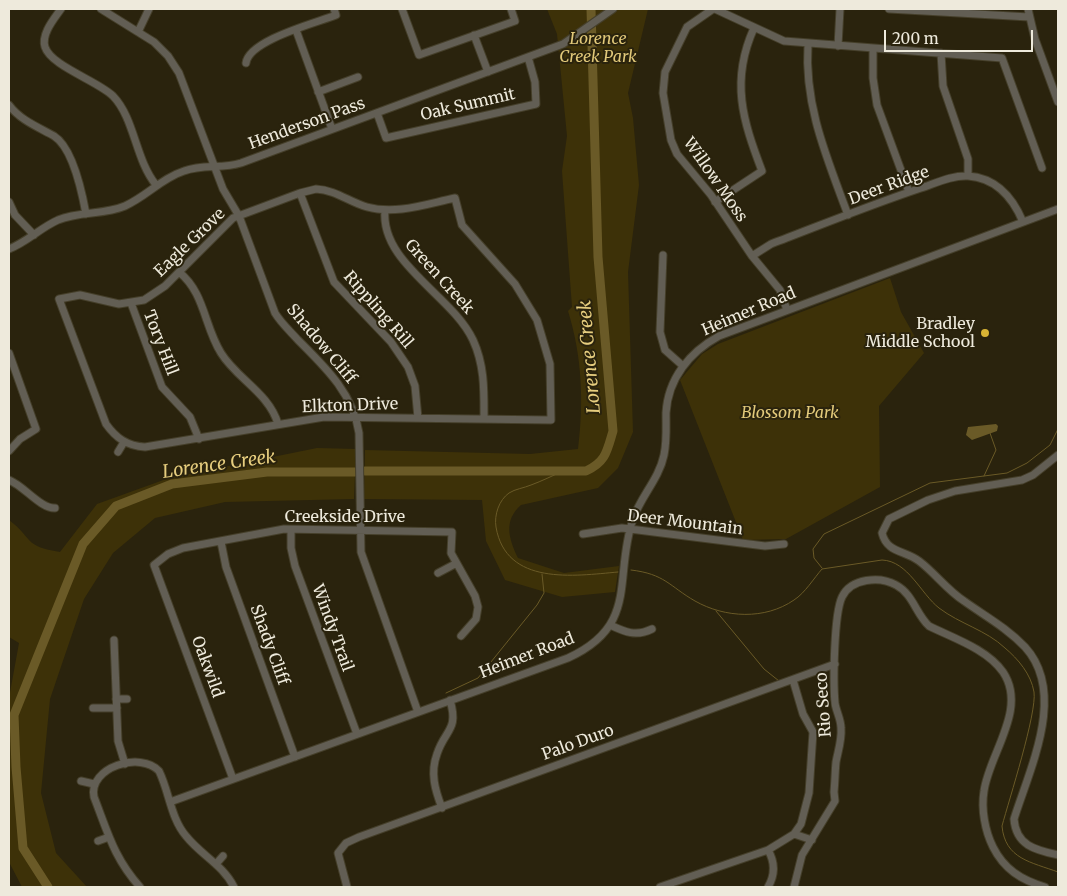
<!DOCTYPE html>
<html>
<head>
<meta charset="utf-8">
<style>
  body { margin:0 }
  #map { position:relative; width:1067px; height:896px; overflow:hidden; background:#2a230d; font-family:Merriweather,serif }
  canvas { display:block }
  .frame { position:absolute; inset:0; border:10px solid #eeeadc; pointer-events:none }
  .scale { position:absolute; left:884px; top:30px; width:149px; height:22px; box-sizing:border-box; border:2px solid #eeeadc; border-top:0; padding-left:6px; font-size:15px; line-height:18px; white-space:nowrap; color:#eeeadc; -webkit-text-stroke:4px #2a230d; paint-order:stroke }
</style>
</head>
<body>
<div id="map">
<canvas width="1067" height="896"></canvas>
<div class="frame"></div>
<div class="scale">200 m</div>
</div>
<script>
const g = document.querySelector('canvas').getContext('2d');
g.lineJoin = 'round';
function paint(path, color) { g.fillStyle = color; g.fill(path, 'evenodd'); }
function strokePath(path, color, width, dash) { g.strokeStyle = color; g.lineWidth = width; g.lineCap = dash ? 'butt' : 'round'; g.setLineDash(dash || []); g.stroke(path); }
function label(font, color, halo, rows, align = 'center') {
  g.font = font + ' Merriweather,serif'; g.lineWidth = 4; g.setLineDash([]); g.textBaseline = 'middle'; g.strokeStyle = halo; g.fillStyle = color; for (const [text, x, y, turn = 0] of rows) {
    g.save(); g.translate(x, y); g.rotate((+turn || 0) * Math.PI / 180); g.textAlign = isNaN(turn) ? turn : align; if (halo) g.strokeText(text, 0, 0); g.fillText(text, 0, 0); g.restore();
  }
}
paint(new Path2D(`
  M547,9h101l-20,84 5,25 6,67 -11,87 5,160 -15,36 -20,20 -77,17c-18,16 -12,34 -3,53l46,15 55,-7 -4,26 -53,5 -57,-17 -19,-39 -4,-41 -118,-1 1,-49 165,4 48,-5c6,-47 4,-93 -10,-138l4,-4 -10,-136 5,-35 -10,-102z
  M890,278l11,34 23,41 -45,53 1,81 -94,52 -43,1 -63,-160 22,-26 16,-10z
  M317,448l39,1 -2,50 -129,3 -70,16 -42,35 -29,46 -34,100 -9,94 15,60 31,34h-65l-13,-25v-164l10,-55 -10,-6v-117c25,19 14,26 51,32l37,-48 72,-26z`), '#3d3108');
paint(new Path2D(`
  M996,424l2,2 -1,5 -25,9 -6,-5 2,-8z`), '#6a5a27');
strokePath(new Path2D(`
  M563,471c-11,5 -21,10 -32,14 -7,3 -16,4 -22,8 -10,7 -15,22 -13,34 10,59 78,49 122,45
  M984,476l12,-26 -6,-17
  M822,568l-8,-10 -1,-9 11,-15 106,-51 77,-10 20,-10 23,-18 8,-16
  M631,570c34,4 38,16 64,31 30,17 70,19 99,-1 11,-7 20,-22 28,-31l60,-9c26,1 39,34 57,48 21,16 47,22 66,40 13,11 26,26 29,44 3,21 -25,108 -32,134 3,33 29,36 56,46
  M716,611l48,58 15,12
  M446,693l32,-15 59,-73 7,-12 -2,-19`), '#6a5a27', 1);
strokePath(new Path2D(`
  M365,471h221c20,-9 21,-20 27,-40l-15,-174 -7,-248
  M48,887l-25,-39 -7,-81 -2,-52 69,-171 33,-38 56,-22 95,-12h88`), '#6a5a27', 9);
const minor = new Path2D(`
  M61,9c-7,10 -20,25 -16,38 6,19 53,34 68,49 22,23 22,63 43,89
  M101,9l53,33 14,14 11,17 44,116 16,27 36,97c6,10 15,18 23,27 27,27 55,53 61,93l2,119 57,160
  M402,9l17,46 96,-34 -4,-12
  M713,9l-26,18 -22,45 -2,21 8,47 6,14 34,41 41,61 28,34 7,20
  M715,9l69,32 218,17 40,110
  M889,9l140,8
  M1028,9l7,30 23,63
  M296,30l36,99
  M138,32l11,-23
  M474,35l14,37
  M808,44c-4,62 19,114 40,171
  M838,46l2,-37
  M873,49v29l4,27 32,87
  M941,53l2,33 25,73v17
  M246,63c3,-23 70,-40 90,-48l-2,-6
  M318,92l40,-15
  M9,105c11,15 29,22 45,31 19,12 28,56 32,78
  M377,113l9,25 150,-34 -1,-22 -7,-25
  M316,189c20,1 33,13 51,18 29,8 59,-3 88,-9l7,27 53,59 22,36 13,44 1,56 -227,-3 -179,30c-18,-1 -29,-9 -39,-23l-47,-125 21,-4 39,9 25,-4 21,-14 68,-68 67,-25z
  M300,193l34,89 57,60 17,25 7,19 3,32
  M9,202l6,13 19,20
  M715,202l47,-31c-19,-50 -32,-90 -8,-143
  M385,210c-5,53 67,85 88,130 12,26 11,52 11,79
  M9,249c18,-7 31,-21 49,-29 22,-9 46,-5 67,-14 22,-10 37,-28 59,-35 19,-7 38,-2 57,-8l322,-119 50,-35
  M663,255l-3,77 5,18 18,16
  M752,256l19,-12c50,-19 99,-39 150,-56 15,-5 32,-13 47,-12 29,2 45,22 55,46
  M179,272c26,21 25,54 42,81 16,26 48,40 57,71
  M131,303l31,84 28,30 9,22
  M9,353l27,76 -16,10 -11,12
  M118,452l6,-10
  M1058,455l-25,20 -11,5 -67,11 -27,9 -39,19 -7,14c5,20 22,17 37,28 16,12 28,29 45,40 21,15 43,27 61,46 42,46 5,121 -11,172 2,27 22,31 44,36
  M9,480c15,6 32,29 46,28
  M291,530v18l4,18 62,168
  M583,534l39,-6 143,18 19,-2
  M221,542l5,25 69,190
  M438,573l17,-9
  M610,625c15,7 26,12 42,4
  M114,640l4,101 7,23
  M116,699h11
  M93,708h24
  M233,779l-79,-214 14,-11 15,-6 101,-19 168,3 -1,21 24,43 3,11 -2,12 -15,17
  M81,781l13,3
  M170,802l398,-144c72,-33 45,-80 65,-139 8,-23 26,-40 31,-64 3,-14 2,-28 2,-42 2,-35 24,-61 53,-77l339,-127
  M442,808c-7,-18 -12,-35 -5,-54 8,-25 22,-23 13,-54
  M794,834l18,6
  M98,841l11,-4
  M216,864l7,-8
  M140,887c-26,-29 -32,-54 -46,-90 -6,-30 47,-46 65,-26 10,20 12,48 27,65 15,19 37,29 48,51
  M347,887l-9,-34 8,-10 13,-6 476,-173
  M660,887l108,-37 26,-16 7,-10 8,-31 4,-61 -10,-18 -10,-34
  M768,887c7,-12 7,-25 0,-37
  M794,887l8,-32 33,-54 -1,-9c1,-10 1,-20 2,-30 2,-11 6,-22 5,-34 0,-9 -5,-17 -6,-25 -2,-22 -1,-89 7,-106 9,-19 38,-21 54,-12 17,9 20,29 33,41 24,12 58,23 74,46 25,37 -14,82 -19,119 -3,18 1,40 9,56 11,22 28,33 52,40`);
strokePath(minor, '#453f2a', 9);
strokePath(minor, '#625e54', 7);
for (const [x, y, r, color] of [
  [985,333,5,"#d9b434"]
]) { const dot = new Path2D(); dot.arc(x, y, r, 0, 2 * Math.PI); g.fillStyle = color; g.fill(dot); strokePath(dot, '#2a230d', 2); }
label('italic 16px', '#e2c97a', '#2a230d', [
  ["Lorence",598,39],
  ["Creek Park",598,57],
  ["Blossom Park",790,413]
]);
label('16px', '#eeeadc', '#2a230d', [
  ["Oak Summit",468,105,-13],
  ["Henderson Pass",307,124,-20],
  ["Willow Moss",715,180,55],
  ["Deer Ridge",889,186,-20],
  ["Eagle Grove",190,243,-44],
  ["Green Creek",439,277,48],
  ["Rippling Rill",378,310,49],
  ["Heimer Road",749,312,-23],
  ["Tory Hill",160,343,69],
  ["Shadow Cliff",321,344,50],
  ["Elkton Drive",350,406,-2],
  ["Creekside Drive",345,517],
  ["Deer Mountain",685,523,7],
  ["Windy Trail",332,628,70],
  ["Shady Cliff",269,645,70],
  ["Heimer Road",527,656,-21],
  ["Oakwild",207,667,70],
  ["Rio Seco",824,705,-94],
  ["Palo Duro",578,743,-20]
]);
label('16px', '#eeeadc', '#2a230d', [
  ["Bradley",975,324],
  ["Middle School",975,342]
], 'right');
label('italic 18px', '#e6cd7e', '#2a230d', [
  ["Lorence Creek",590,357,-95],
  ["Lorence Creek",219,465,-8]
]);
</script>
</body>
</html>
